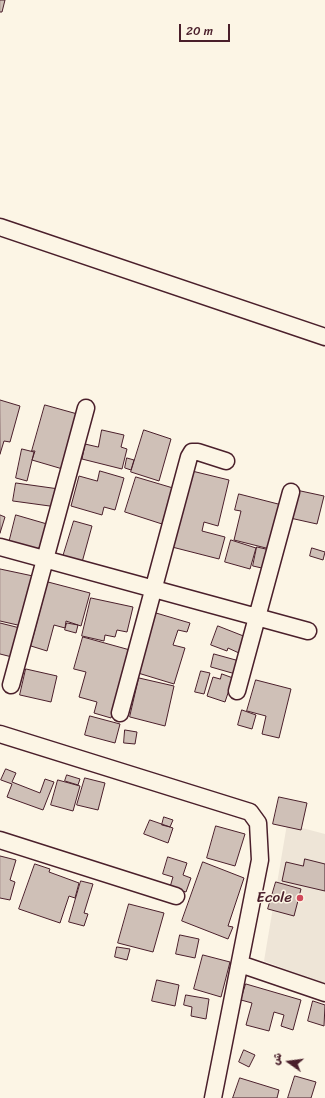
<!DOCTYPE html>
<html>
<head>
<meta charset="utf-8">
<style>
  body { margin:0 }
  #map { position:relative; width:325px; height:1098px; overflow:hidden; background:#fcf5e5; font-family:Sriracha,"Playpen Sans Arabic",sans-serif }
  canvas { display:block }
  .north { position:absolute; left:269px; top:1042px; width:40px; height:40px; -webkit-text-stroke:3px #fcf5e5; paint-order:stroke; rotate:284deg; font-size:11px; font-weight:700; line-height:16px; text-align:center; color:#4a1f2b }
  .north::after { content:''; display:block; margin:auto; width:14px; height:18px; background:#4a1f2b; clip-path:polygon(50% 0,100% 100%,50% 72%,0 100%) }
  .scale { position:absolute; left:179px; top:24px; width:51px; height:18px; box-sizing:border-box; border:2px solid #4a1f2b; border-top:0; padding-left:5px; font-size:12px; line-height:14px; white-space:nowrap; color:#4a1f2b; -webkit-text-stroke:3px #fcf5e5; paint-order:stroke }
</style>
</head>
<body>
<div id="map">
<canvas width="325" height="1098"></canvas>
<div class="north">ش</div>
<div class="scale">20 m</div>
</div>
<script>
const g = document.querySelector('canvas').getContext('2d');
g.lineJoin = 'round';
function paint(path, color) { g.fillStyle = color; g.fill(path, 'evenodd'); }
function strokePath(path, color, width, dash) { g.strokeStyle = color; g.lineWidth = width; g.lineCap = dash ? 'butt' : 'round'; g.setLineDash(dash || []); g.stroke(path); }
function label(font, color, halo, rows, align = 'center') {
  g.font = font + ' Sriracha,sans-serif'; g.lineWidth = 3; g.setLineDash([]); g.textBaseline = 'middle'; g.strokeStyle = halo; g.fillStyle = color; for (const [text, x, y, turn = 0] of rows) {
    g.save(); g.translate(x, y); g.rotate((+turn || 0) * Math.PI / 180); g.textAlign = isNaN(turn) ? turn : align; if (halo) g.strokeText(text, 0, 0); g.fillText(text, 0, 0); g.restore();
  }
}
paint(new Path2D(`
  M287,824l38,10v150l-61,-23z`), '#eee5d7');
const building = new Path2D(`
  M0,0h5l-3,12h-2z
  M0,400l20,6 -10,36 -6,-1 -4,13z
  M45,405l36,10 -15,55 -34,-10 3,-9h-3z
  M102,430l22,5 -3,12 6,2 -5,20 -40,-10 3,-15 13,3z
  M144,430l27,9 -12,42 -28,-9z
  M22,449l12,3 -7,29 -11,-3z
  M127,458l7,2 -3,10 -6,-2z
  M100,471l24,7 -9,32 -11,-3 -2,8 -31,-9 8,-30 18,5z
  M192,471l37,9 -11,46 -14,-4 -2,9 23,6 -6,22 -47,-12z
  M136,477l37,11 -11,36 -37,-12z
  M16,483l43,6 -2,18 -44,-6z
  M296,490l28,6 -7,28 -27,-6z
  M239,494l43,11 -12,44 -36,-9 7,-29 -6,-1z
  M0,515l5,2 -5,16z
  M16,515l31,9 -7,27 -31,-8z
  M74,521l18,5 -11,40 -19,-6z
  M231,540l25,8 -6,21 -25,-7z
  M257,547l13,3 -4,19 -13,-3z
  M312,548l13,4 -2,8 -13,-4z
  M0,569l33,7 -11,50 -22,-5z
  M48,582l42,11 -9,33 -15,-5 -1,7 -11,-3 -7,26 -16,-5z
  M91,598l42,9 -6,25 -10,-2 -2,7 -10,-2 -1,6 -22,-5z
  M156,613l34,10 -3,9 -9,-2 -5,15 12,3 -11,36 -36,-11z
  M0,623l20,5 -8,29 -12,-3z
  M67,623l11,2 -2,8 -11,-3z
  M218,626l28,11 -7,16 -11,-5 -1,3 -16,-6z
  M83,637l47,13 -19,68 -17,-5 3,-11 -18,-5 7,-25 -12,-3z
  M214,654l29,8 -4,13 -28,-8z
  M26,669l31,7 -6,26 -31,-7z
  M201,671l9,2 -6,21 -9,-2z
  M222,674l11,4 -8,24 -18,-6 6,-19 7,2z
  M139,678l35,8 -9,40 -35,-9z
  M256,680l35,9 -12,49 -17,-4 4,-18 -19,-5z
  M242,710l14,5 -4,14 -14,-4z
  M90,716l30,8 -5,19 -30,-8z
  M125,730l12,2 -2,12 -11,-1z
  M6,769l10,4 -4,9 28,11 5,-14 9,3 -11,28 -36,-13 5,-13 -11,-4z
  M67,775l13,4 -2,6 -13,-4z
  M85,778l20,5 -7,27 -21,-5z
  M58,780l22,6 -7,25 -22,-6z
  M279,797l28,6 -6,27 -28,-6z
  M164,817l9,3 -3,7 -8,-2z
  M150,820l23,8 -5,15 -24,-9z
  M216,826l29,8 -10,32 -28,-8z
  M0,856l16,4 -6,20 5,2 -5,18 -10,-2z
  M168,857l19,6 -4,12 8,3 -5,14 -16,-5 3,-10 -10,-3z
  M305,859l20,5v27l-43,-10 4,-19 17,4z
  M203,862l41,16 -16,48 5,1 -5,12 -46,-18z
  M35,864l15,5 -1,3 30,11 -4,15 -6,-2 -9,27 -41,-14z
  M81,881l12,3 -9,29 4,1 -4,12 -15,-4z
  M276,882l25,7 -7,27 -26,-7z
  M129,904l35,9 -11,39 -35,-9z
  M180,935l19,4 -4,19 -19,-4z
  M117,947l13,2 -3,11 -12,-3z
  M203,955l27,7 -9,35 -27,-8z
  M157,980l22,5 -4,21 -23,-5z
  M246,984l55,16 -8,30 -12,-4 3,-11 -10,-3 -5,19 -23,-6 6,-22 -11,-3z
  M186,995l23,4 -3,20 -15,-3 1,-9 -8,-2z
  M313,1001l12,4 -1,21 -16,-5z
  M244,1050l11,5 -6,12 -10,-5z
  M295,1076l21,6 -5,16h-23z
  M240,1078l39,12 -2,8h-44z`);
paint(building, '#cfc0b7');
strokePath(building, '#4a1f2b', 1);
const minor = new Path2D(`
  M0,227l325,110
  M0,547l308,84
  M11,685l75,-277
  M237,691l54,-199
  M120,713l69,-256 3,-5h6l28,9
  M0,734l250,78 8,11 2,37 -47,238
  M0,840l176,56
  M240,964l85,29`);
strokePath(minor, '#4a1f2b', 19);
strokePath(minor, '#fcf5e5', 16);
for (const [x, y, r, color] of [
  [300,898,4,"#d1495b"]
]) { const dot = new Path2D(); dot.arc(x, y, r, 0, 2 * Math.PI); g.fillStyle = color; g.fill(dot); strokePath(dot, '#fcf5e5', 1.5); }
label('15px', '#4a1f2b', '#fcf5e5', [
  ["Ecole",292,898]
], 'right');
</script>
</body>
</html>
